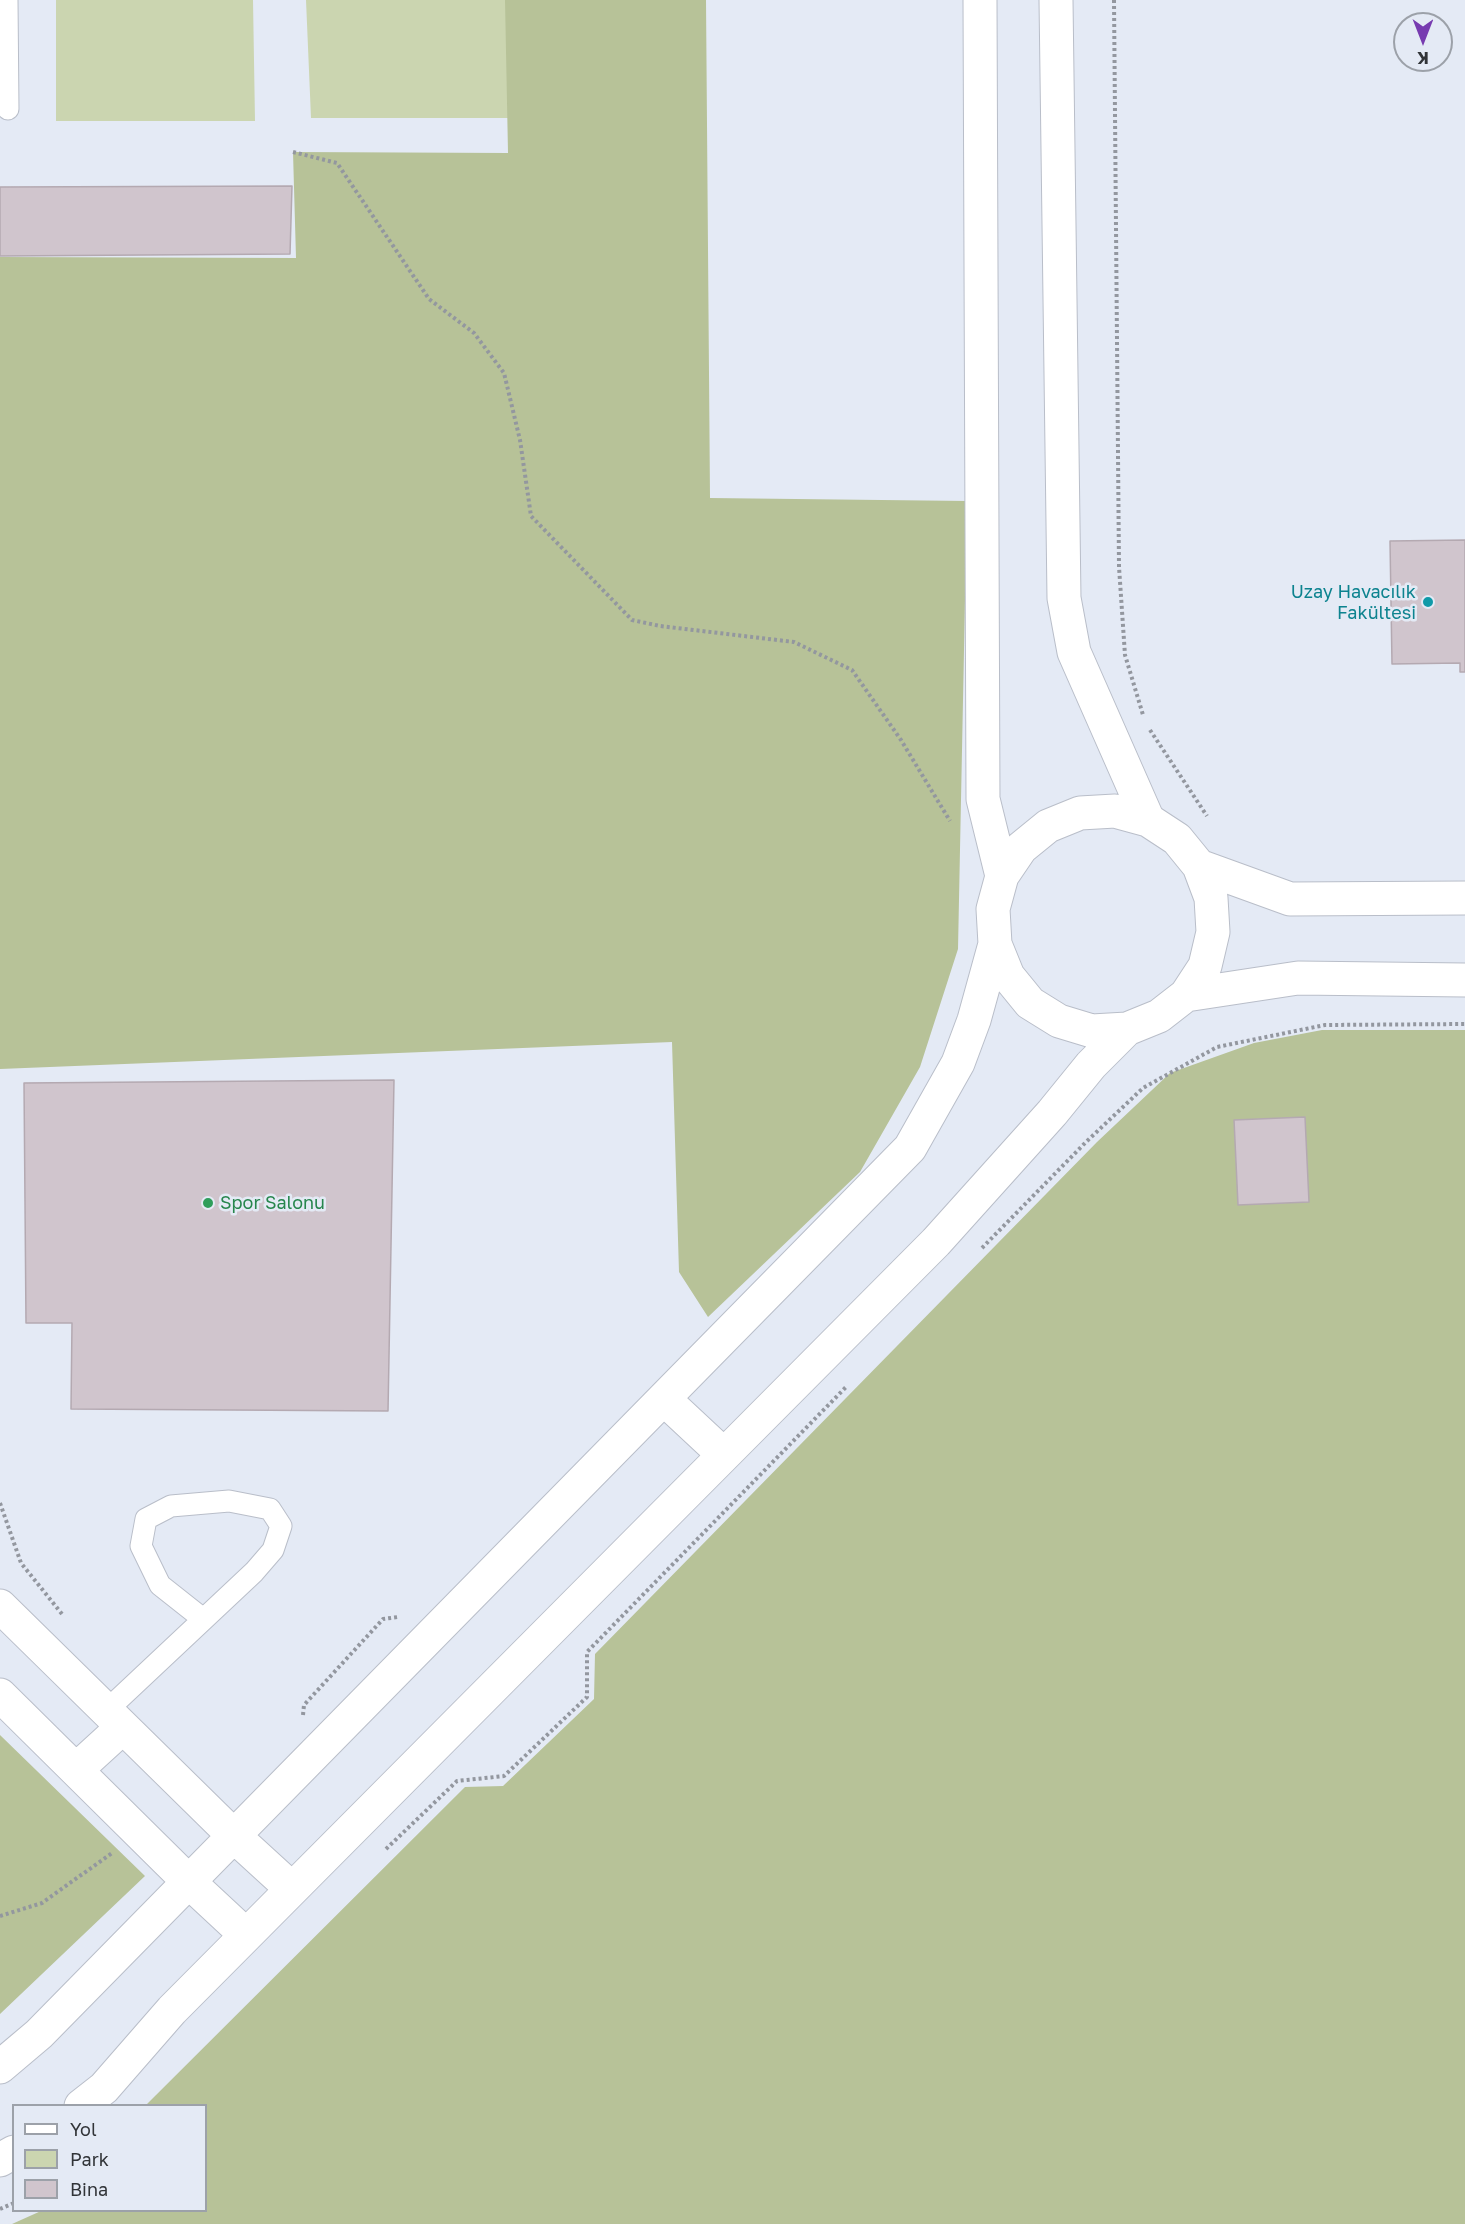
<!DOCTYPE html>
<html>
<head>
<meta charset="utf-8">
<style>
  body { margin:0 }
  #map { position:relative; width:1465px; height:2224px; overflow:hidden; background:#e4eaf5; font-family:"Golos Text",sans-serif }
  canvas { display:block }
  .legend { position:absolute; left:12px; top:2104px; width:195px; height:108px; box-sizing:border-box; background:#e4eaf5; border:2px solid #9ca1a9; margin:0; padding:8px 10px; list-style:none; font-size:18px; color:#313438 }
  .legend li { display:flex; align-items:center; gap:12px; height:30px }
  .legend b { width:30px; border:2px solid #9ca1a9 }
  .north { position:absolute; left:1393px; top:12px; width:60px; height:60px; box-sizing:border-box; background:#e4eaf5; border:2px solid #9ca1a9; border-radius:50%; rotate:180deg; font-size:16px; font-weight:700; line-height:24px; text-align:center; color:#313438 }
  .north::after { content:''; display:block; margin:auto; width:21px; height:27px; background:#773bb0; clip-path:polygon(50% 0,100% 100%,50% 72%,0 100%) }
</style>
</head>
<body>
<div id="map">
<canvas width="1465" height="2224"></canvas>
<ul class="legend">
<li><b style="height:8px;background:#fff"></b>Yol</li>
<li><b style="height:16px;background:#cbd5b0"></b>Park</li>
<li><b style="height:16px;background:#d0c5cd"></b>Bina</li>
</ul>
<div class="north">K</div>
</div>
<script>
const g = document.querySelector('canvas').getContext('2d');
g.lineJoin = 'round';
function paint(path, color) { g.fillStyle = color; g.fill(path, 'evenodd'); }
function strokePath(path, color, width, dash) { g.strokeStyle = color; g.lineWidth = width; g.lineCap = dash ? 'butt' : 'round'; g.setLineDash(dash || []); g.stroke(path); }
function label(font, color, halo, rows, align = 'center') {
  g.font = font + ' "Golos Text",sans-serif'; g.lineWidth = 5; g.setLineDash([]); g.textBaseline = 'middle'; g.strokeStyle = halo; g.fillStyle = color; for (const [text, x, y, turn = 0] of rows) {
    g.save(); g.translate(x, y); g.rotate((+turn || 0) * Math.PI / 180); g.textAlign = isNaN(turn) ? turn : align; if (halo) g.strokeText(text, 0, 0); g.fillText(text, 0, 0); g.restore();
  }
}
paint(new Path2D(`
  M56,0h197l2,121h-199z
  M306,0h201l1,118h-197z`), '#cbd5b0');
paint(new Path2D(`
  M505,0h201l4,498 257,3 -9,448 -38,118 -60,105 -152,145 -29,-45 -7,-230 -672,27v-812l296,1 -3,-106 215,1z
  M1322,1030h143v1194h-1453l29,-13 165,-1v-104l-60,-1 319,-318 38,-1 91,-87 1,-45 502,-512 73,-69 84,-30z
  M0,1735l145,141 -145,138z`), '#b7c298');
const building = new Path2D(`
  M292,186l-2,68 -290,2v-69z
  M1465,540v132h-5v-9l-68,1 -2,-123z
  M394,1080l-6,331 -317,-2 1,-86h-46l-2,-240z
  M1305,1117l4,85 -71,3 -4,-85z`);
paint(building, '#d0c5cd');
strokePath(building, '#b4a9b1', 1.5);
const lane = new Path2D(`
  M7,0l1,109
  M106,1711l148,-139 19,-22 8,-24 -11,-17 -41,-8 -58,5 -25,13 -5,27 19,39 43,34`);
const street = new Path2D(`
  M980,0l3,799 19,77
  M1056,0l8,598 10,54 74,168
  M1199,866l91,33 175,-1
  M1186,995l112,-17 167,2
  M664,1399l60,56
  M0,1606l234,230 58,53
  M0,1695l189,187 57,53
  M76,1770l47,-43
  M0,2067l39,-33 871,-886 48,-85 16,-43 21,-76
  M81,2106l23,-18 68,-78 764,-768 116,-129 39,-48 36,-36 32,-13 27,-21 19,-29 8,-34 -2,-34 -12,-32 -22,-27 -29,-19 -33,-9 -35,2 -32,13 -27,22 -19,28 -9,33 2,35 13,32 22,27 29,18 33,10 35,-2
  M0,2160l14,-8`);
strokePath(lane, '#b9bec9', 23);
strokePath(street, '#b9bec9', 35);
strokePath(new Path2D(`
  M1114,0l5,567 6,88 18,60
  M293,152l44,11 92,136 45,34 30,40 16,67 11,76 101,104 28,6 134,16 58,28 49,70 49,81
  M1150,730l57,86
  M982,1248l104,-106 57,-54 74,-41 108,-22 140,-1
  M0,1503l21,60 41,51
  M303,1715l1,-10 79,-86 15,-2
  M386,1849l71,-68 47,-5 83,-79v-45l260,-266
  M0,1916l42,-13 70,-50
  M0,2209l14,-6`), '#93979f', 4, [3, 3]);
strokePath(lane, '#fff', 21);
strokePath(street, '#fff', 33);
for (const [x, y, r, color] of [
  [1428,602,6,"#0f9aa8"],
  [208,1203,6,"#2e9e5b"]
]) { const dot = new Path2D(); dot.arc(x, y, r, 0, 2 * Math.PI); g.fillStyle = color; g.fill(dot); strokePath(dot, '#e4eaf5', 2); }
label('18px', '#0d838f', '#e4eaf5', [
  ["Uzay Havacılık",1416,592],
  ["Fakültesi",1416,613]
], 'right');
label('18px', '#27864d', '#e4eaf5', [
  ["Spor Salonu",220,1203]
], 'left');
</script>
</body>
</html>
